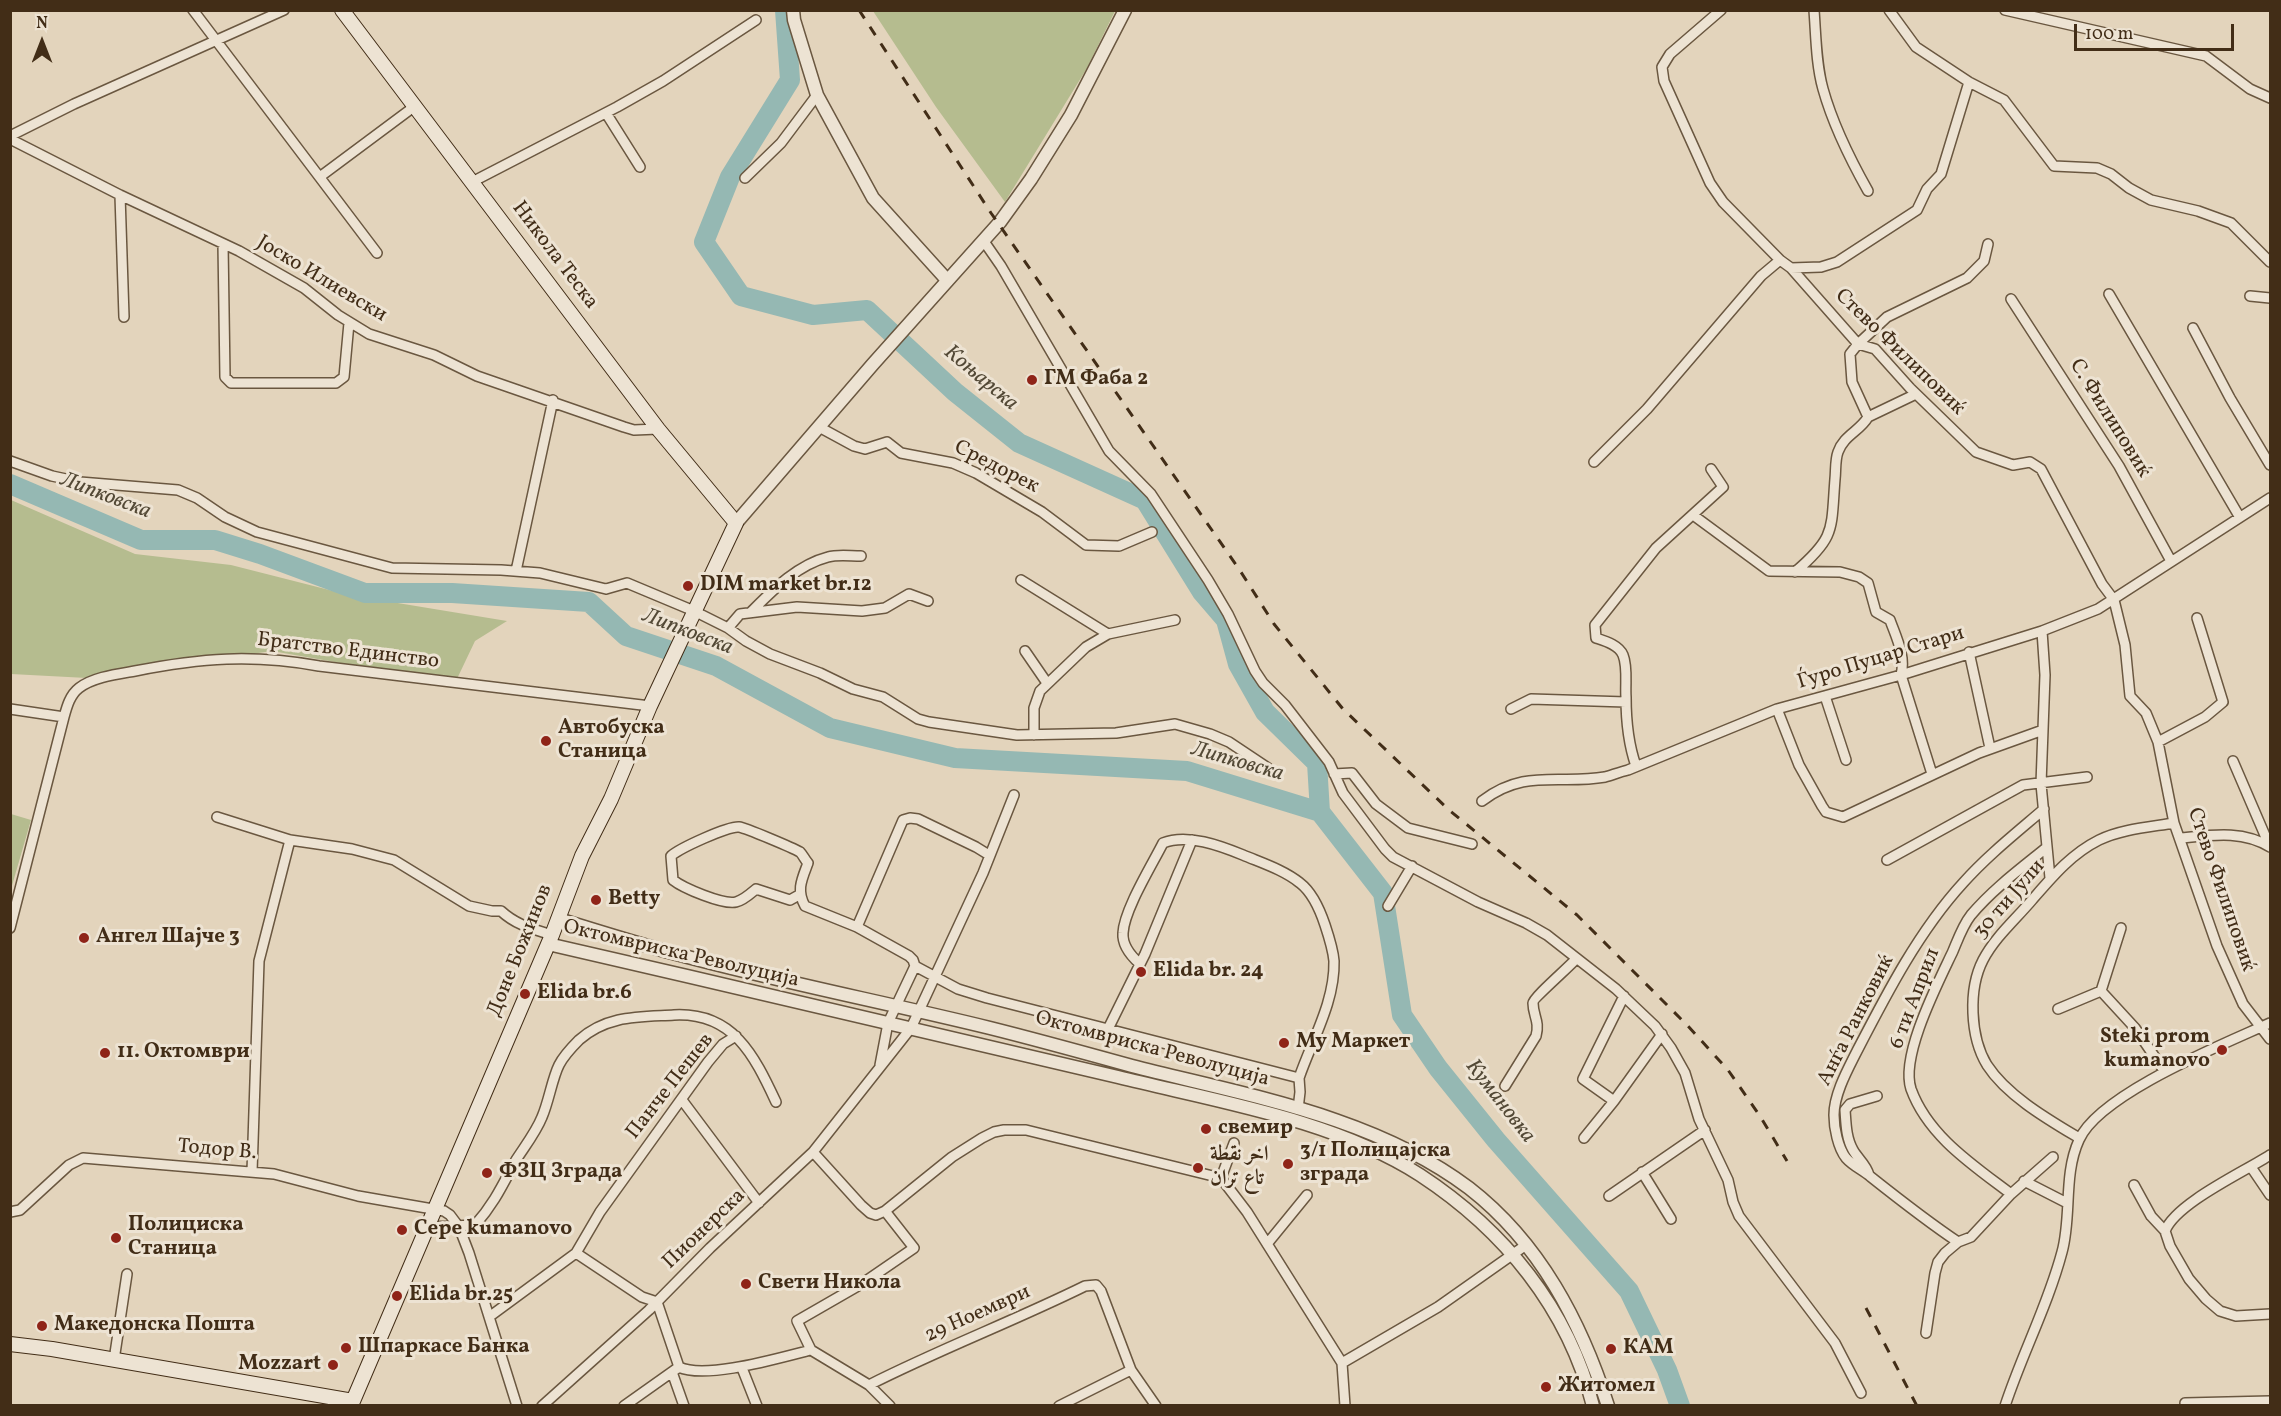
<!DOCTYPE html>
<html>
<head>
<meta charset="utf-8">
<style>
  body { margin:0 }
  #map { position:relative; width:2281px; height:1416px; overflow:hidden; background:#e3d4bc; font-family:Vollkorn,serif }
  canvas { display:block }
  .frame { position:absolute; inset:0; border:12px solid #422d17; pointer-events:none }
  .north { position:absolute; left:12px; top:12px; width:60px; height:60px; -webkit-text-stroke:4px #ede3d3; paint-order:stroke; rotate:0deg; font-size:16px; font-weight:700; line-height:24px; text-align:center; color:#422d17 }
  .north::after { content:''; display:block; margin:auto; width:21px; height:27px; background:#422d17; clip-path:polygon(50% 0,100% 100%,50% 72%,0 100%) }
  .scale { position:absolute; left:2074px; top:24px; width:160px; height:27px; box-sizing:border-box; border:3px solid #422d17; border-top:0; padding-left:8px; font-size:18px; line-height:21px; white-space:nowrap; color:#422d17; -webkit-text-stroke:4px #ede3d3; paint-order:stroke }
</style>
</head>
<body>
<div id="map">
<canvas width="2281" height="1416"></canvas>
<div class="frame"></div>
<div class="north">N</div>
<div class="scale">100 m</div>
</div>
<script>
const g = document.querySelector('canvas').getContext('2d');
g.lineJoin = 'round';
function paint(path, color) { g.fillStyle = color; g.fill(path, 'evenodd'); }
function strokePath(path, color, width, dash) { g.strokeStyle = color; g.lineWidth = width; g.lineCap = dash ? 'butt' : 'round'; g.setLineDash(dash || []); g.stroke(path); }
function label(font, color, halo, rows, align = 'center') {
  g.font = font + ' Vollkorn,Amiri,serif'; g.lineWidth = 6; g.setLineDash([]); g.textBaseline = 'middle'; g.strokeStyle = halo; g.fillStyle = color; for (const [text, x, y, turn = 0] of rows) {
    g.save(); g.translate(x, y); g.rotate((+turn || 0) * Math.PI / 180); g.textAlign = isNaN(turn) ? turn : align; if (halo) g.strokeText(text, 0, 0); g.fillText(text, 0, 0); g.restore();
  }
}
paint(new Path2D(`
  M873,11h242l-28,57 -82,134 -69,-95z
  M11,500l124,54 96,11 118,30 158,26 -32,20 -20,42 -183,-32 -185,27 -76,-4z
  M11,814l20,6 -20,69 -1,-75z`), '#b5bc8f');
strokePath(new Path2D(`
  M785,10l5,70 -60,97 -26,65 37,54 72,19 54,-5 88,82 64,51 126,57 57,92 24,28 12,44 27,48 52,51 3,49
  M10,484l131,56h74l45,14 105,39h87l137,9 37,34 90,30 114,62 125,30 232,13 133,41
  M1320,812l63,81 19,122 36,53 58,72 133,151 38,79 13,36`), '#95b8b3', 20);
const minor = new Path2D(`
  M193,10l184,243
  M1721,10l-51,44 -8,13 2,14 46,102 13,19 57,58
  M1814,10c2,26 2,54 9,79 10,36 27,70 45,102
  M1889,10l27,37 53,35 35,18 50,66 43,2 14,6 18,14 22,12 47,11 33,12 39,39
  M2005,10l201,46 44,33 20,9
  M606,113l34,54
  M10,136l64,-32 210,-94
  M10,139l110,56 119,56 65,37 34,27 31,19 65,21 43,21 147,51 10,3 24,-1
  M321,176l94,-70
  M745,178l36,-35 36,-48
  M472,182l145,-75 46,-26 93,-61
  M120,195l4,122
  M983,240l18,26 108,185 42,43 57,86 20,34 27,57 8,12 22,22 44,57 14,31 42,56 8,8 85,45 48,21 21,12 69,54 39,37 16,22 14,25 14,46 29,61 5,22 6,14 96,127 26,50
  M223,244l2,133 6,6h105l8,-6 5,-54
  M1791,268l67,76 17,5 35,39 66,64 37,13 17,-3 11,7 61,115 12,16 11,45 5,51 16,17 12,29 16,81 43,123 26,58 27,35
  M2109,294l130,222
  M2250,296l20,2
  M2011,299l108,167 52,95
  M2193,328l37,70 40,67
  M1868,417l48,-23
  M819,427l35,19 11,3 22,-7 14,11 52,10 23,10 66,39 44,33 33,1 33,-14
  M10,461l42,15 28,6 98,8 19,8 28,19 32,15 135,36 109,2 39,3 66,16 21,-6 67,28 34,17 18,13 24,13 50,19 33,16 30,8 35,22 11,3 88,13 99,-2 59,-9 35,10 19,8 39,26
  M1594,462l53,-53 114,-133 19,-16 11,8 30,-1 16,-5 80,-52 10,-21 14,-15 28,-92
  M1693,515l76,56 71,1 19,5 9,6 8,29 14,8c6,17 16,36 11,55l31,99
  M516,571l37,-171
  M1795,572c41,-35 36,-42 40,-93 1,-9 0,-19 3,-27 6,-17 22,-21 30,-35l-16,-35 -2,-28 8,-10 29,-27 80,-39 17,-17 4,-17
  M1021,580l87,54
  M751,612c22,-22 46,-47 77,-55 10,-3 22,-1 33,-1
  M728,628l12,-14 57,-7 65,4 23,-3 24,-14 19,7
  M2042,631l3,44 -4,109 9,94
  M1025,651l22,32
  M1969,652l21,96
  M1825,696l21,64
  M10,709l54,8
  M1511,709l20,-10 95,3
  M1777,709l22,56 23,41 4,6 17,5 136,-64 64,-23
  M1034,735v-27l6,-17 46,-44 22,-13 67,-14
  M2158,742l47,-25 18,-15 -26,-84
  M2233,761l37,86
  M1636,766c-8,-23 -10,-45 -10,-69 -1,-13 2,-30 -3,-42 -4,-10 -18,-14 -27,-17l-1,-13 61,-77 67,-61 -12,-18
  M1334,774l18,-1 24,31 32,24 64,16
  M1482,801c43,-33 77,-16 123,-24 7,-2 15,-5 23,-7l149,-61 124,-34 141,-44 56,-22 172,-111
  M217,817l73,23 62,9 42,11 75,46 23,5h9c15,14 32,18 51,24
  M2181,838c31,-3 62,-8 89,9
  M989,855l-13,-8 -58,-28 -8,-1 -7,2 -46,107 52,29 4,4 2,6 43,23 29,9 312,80 1,14 -2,17
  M1887,860l136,-75 64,-8
  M799,895l-9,5 -34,-11c-6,5 -12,11 -20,13 -13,3 -53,-14 -63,-22l-2,-24c9,-8 57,-30 68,-29 7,1 54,21 61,25 3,3 5,8 8,11 -6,16 -12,27 -3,43l52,21
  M1388,906l24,-40
  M10,928l54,-211c3,-11 6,-22 15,-29 14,-11 39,-14 56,-17 66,-13 117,-17 184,-5l331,40
  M1140,964c-9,-8 -18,-18 -17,-31 1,-23 29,-68 40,-90 24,-10 58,3 80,12 19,8 41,15 57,28 13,10 20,27 25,42 4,12 8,24 9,36 1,41 -22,79 -35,117
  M2101,991l20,-63
  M2058,1009l43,-18 34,37 30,44
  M1108,1029l37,-75 47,-114
  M880,1065l8,-42 27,-57
  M1505,1086l31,-50c4,-15 -3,-20 -3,-33 0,-5 36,-36 43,-44
  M682,1100l77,103
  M1614,1101l-31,-22 41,-83
  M1584,1138l30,-37 48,-67
  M2079,1138c-30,-18 -72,-42 -92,-73 -17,-28 -19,-76 -4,-105 12,-23 33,-41 49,-60 20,-23 39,-46 67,-60 22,-11 51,-13 75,-17
  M813,1152l48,53 9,8 6,2 9,-4
  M2251,1167l19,28
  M252,1172l7,-211 31,-121
  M1642,1172l29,47
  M1869,1175c-3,-11 -11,-16 -16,-25 -7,-12 -7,-27 -8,-40l5,-6 27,-8
  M1221,1178l13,-35
  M2024,1181l43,22
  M2134,1185l17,31 14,15 5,15 19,33 17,20 14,12 16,5 34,-2
  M2011,1194c-38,-29 -83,-58 -100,-105 -11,-33 27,-106 42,-138 5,-12 10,-26 18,-36 22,-26 49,-46 75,-67
  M1609,1196l96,-66
  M10,1212l10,-2 49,-45 14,-7 191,16 84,22 86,15 6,4 9,12 10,26 48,153
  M429,1227l46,-2c19,-21 28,-41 41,-65 9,-14 20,-28 26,-43 7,-16 10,-38 17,-52 5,-10 13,-18 20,-25 28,-25 60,-23 95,-25 59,-3 80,40 102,87
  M2165,1231c11,-28 79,-59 105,-76
  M1958,1242c-30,-20 -58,-42 -87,-65 -8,-7 -18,-11 -25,-19 -8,-10 -12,-30 -12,-43 0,-21 14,-46 23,-64 30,-58 62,-120 106,-168 24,-27 53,-50 81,-74
  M1267,1244l40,-49
  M576,1253l66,44 15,5
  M489,1317l87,-64 24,-41 108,-150 15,-18 13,-8
  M1926,1333l9,-60 3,-11 7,-9 13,-11 13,-5 40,-43 42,-37
  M811,1350l-14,-29 66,-38 51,-35 -29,-37 67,-54 30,-19 12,-6 10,-2h22l195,48 26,34 95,151 3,43
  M114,1360l13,-86
  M1342,1363l96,-56 88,-62
  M679,1367c27,13 103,-10 132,-17l58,35 21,21
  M742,1368l15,38
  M672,1372l12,34
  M869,1385c71,-36 145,-64 216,-99l11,-1 5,6 30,79 25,36
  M2185,1403l85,-2
  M542,1406l107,-96 61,-62 103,-96 98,-124 72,-155 31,-78
  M624,1406l55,-39 -22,-65
  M1059,1406l72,-36
  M2005,1406c17,-52 43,-101 57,-154 10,-36 1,-77 17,-112 20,-46 145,-96 191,-117`);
const tertiary = new Path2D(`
  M793,10l1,10 23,75 56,103 74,82
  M736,523l137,-159 127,-142 31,-43 40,-64 54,-105
  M558,919c37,11 74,23 111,33 106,29 215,50 321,76 48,12 95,25 142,38 113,29 242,50 337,122 71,55 112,134 139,218
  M548,944c190,44 380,87 570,133 97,24 217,43 302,98 84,55 148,133 173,231`);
const secondary = new Path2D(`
  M10,1344l42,5 301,52 199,-466 30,-79 29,-57 39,-93 86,-183 -78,-94 -316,-419`);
strokePath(minor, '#6a5740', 12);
strokePath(tertiary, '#6a5740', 15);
strokePath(secondary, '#422d17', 16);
strokePath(minor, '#ede3d3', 9);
strokePath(tertiary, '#ede3d3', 12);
strokePath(secondary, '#ede3d3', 14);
strokePath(new Path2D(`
  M859,10l132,203 248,356 35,55 69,85 106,101 128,105 110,110 41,45 32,46 27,45
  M1866,1308l51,98`), '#422d17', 3, [10, 10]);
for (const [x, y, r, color] of [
  [1032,380,6,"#8f2418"],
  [688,586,6,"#8f2418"],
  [546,741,6,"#8f2418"],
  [596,900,6,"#8f2418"],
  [84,938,6,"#8f2418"],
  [1141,972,6,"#8f2418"],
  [525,994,6,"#8f2418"],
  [1284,1043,6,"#8f2418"],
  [2222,1050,6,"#8f2418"],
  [105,1053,6,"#8f2418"],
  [1206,1129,6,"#8f2418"],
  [1288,1164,6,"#8f2418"],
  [1198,1168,6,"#8f2418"],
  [487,1173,6,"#8f2418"],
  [402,1230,6,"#8f2418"],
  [116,1238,6,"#8f2418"],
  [746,1284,6,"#8f2418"],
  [397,1296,6,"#8f2418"],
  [42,1326,6,"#8f2418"],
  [346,1348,6,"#8f2418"],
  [1611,1349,6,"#8f2418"],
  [333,1365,6,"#8f2418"],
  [1546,1387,6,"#8f2418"]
]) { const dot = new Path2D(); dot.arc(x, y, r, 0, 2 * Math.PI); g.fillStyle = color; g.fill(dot); strokePath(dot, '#ede3d3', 2); }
label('21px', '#422d17', '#ede3d3', [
  ["Никола Теска",554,256,53],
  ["Јоско Илиевски",321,280,31],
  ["Стево Филиповиќ",1899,353,44],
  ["С. Филиповиќ",2109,419,58],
  ["Средорек",996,468,27],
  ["Братство Единство",348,652,7],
  ["Ѓуро Пуцар Стари",1881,659,-17],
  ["Стево Филиповиќ",2220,890,71],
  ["30 ти Јули",2010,900,-49],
  ["Доне Божинов",521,951,-68],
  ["Октомвриска Револуција",681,955,13],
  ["6 ти Април",1916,999,-69],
  ["Анѓа Ранковиќ",1857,1021,-63],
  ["Октомвриска Револуција",1152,1050,15],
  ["Панче Пешев",671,1087,-52],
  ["Тодор В.",217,1151,5],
  ["Пионерска",705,1230,-44],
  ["29 Ноември",978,1315,-24]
]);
label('bold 21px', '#422d17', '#ede3d3', [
  ["ГМ Фаба 2",1044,380],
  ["DIM market br.12",700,586],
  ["Автобуска",558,729],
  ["Станица",558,753],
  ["Betty",608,900],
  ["Ангел Шајче 3",96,938],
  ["Elida br. 24",1153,972],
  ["Elida br.6",537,994],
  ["Steki prom",2210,1038,"right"],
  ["kumanovo",2210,1062,"right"],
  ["Му Маркет",1296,1043],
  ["11. Октомври",117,1053],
  ["свемир",1218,1129],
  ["3/1 Полицајска",1300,1152],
  ["зграда",1300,1176],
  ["اخر نقطة",1210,1156],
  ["تاع تران",1210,1180],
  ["ФЗЦ Зграда",499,1173],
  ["Полициска",128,1226],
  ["Станица",128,1250],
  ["Cepe kumanovo",414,1230],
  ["Свети Никола",758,1284],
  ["Elida br.25",409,1296],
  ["Македонска Пошта",54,1326],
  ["Шпаркасе Банка",358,1348],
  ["КАМ",1623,1349],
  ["Mozzart",321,1365,"right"],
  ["Житомел",1558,1387]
], 'left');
label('italic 22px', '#534936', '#ede3d3', [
  ["Коњарска",980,379,40],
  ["Липковска",105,497,21],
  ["Липковска",687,633,21],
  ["Липковска",1237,763,16],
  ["Кумановка",1499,1102,52]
]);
</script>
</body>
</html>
